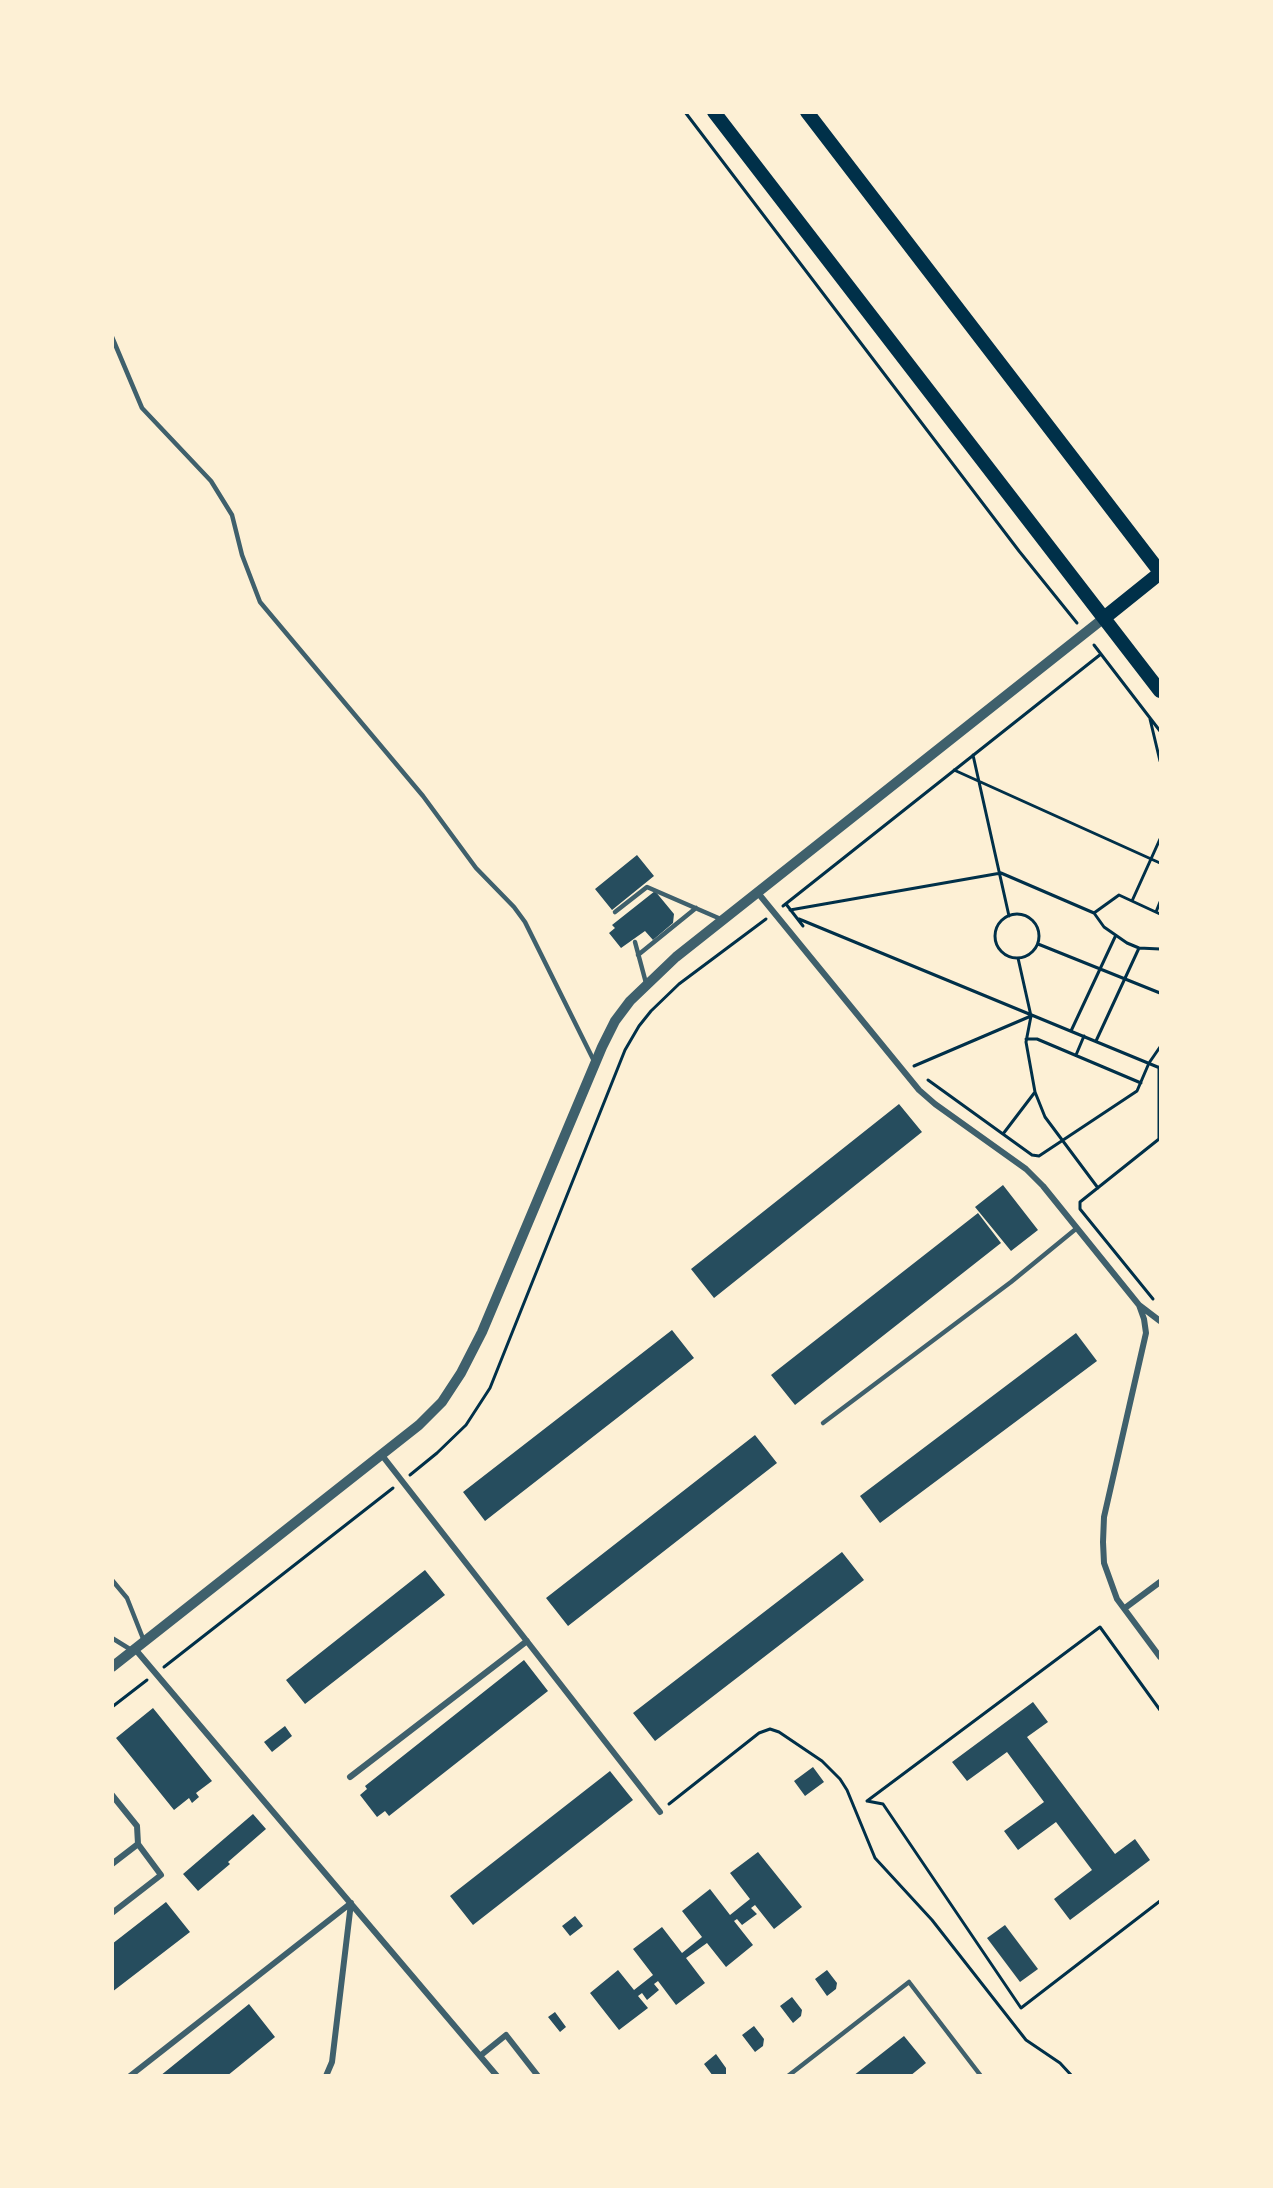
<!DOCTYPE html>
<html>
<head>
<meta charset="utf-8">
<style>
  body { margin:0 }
  #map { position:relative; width:1273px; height:2188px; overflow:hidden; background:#fdf0d5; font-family:Ubuntu,sans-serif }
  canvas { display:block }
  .frame { position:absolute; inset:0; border:114px solid #fdf0d5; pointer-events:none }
</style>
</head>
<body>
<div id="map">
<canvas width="1273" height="2188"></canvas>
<div class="frame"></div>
</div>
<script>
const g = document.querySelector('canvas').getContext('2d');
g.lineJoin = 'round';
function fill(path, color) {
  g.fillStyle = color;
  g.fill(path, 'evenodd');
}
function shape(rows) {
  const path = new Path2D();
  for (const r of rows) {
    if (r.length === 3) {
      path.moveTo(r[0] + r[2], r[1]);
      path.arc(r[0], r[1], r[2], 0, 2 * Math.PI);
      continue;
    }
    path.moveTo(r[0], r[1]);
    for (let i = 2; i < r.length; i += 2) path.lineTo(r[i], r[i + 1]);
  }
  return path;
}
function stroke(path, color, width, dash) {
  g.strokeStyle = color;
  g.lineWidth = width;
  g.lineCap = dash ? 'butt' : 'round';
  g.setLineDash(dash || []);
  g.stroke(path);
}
fill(shape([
  [637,855,654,876,612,910,595,889],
  [655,891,674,914,673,923,653,940,645,931,621,948,609,933,615,928,612,925],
  [899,1104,922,1132,714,1298,691,1269],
  [1003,1185,1038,1230,1011,1251,975,1207],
  [978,1213,1001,1243,795,1405,771,1375],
  [672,1330,694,1358,485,1521,463,1492],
  [1076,1333,1097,1361,880,1523,860,1496],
  [755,1435,777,1463,568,1626,546,1598],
  [842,1552,864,1580,655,1741,633,1713],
  [425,1570,445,1595,305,1704,286,1680],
  [524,1660,548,1691,389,1816,385,1811,377,1817,360,1795,367,1789,365,1786],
  [1033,1702,1048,1722,1027,1737,1115,1854,1135,1839,1150,1860,1070,1920,1054,1899,1092,1870,1056,1822,1018,1850,1004,1831,1044,1802,1007,1752,967,1781,952,1762],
  [153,1708,212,1781,196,1793,199,1797,192,1803,189,1798,174,1810,116,1738],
  [285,1726,292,1736,272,1752,264,1742],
  [813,1767,824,1782,805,1796,794,1781],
  [610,1771,633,1800,473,1925,450,1896],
  [253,1814,266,1829,228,1862,230,1864,198,1891,183,1874],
  [758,1852,802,1907,774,1929,755,1905,751,1908,757,1914,742,1925,737,1919,734,1921,753,1945,726,1967,707,1943,686,1958,705,1983,676,2005,658,1981,654,1984,659,1990,647,2000,642,1993,638,1996,648,2008,619,2030,590,1993,618,1970,634,1990,653,1975,633,1949,662,1927,682,1953,702,1937,682,1911,710,1889,730,1915,750,1899,730,1873],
  [166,1902,190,1932,112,1992,112,1944],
  [575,1916,583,1926,570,1936,562,1926],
  [1005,1925,1038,1969,1020,1982,987,1938],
  [827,1970,837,1983,836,1989,827,1996,815,1979],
  [792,1997,802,2010,801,2016,793,2023,780,2006],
  [249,2004,275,2037,227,2076,160,2076],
  [555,2012,566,2027,560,2032,548,2017],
  [754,2026,764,2039,763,2046,755,2052,742,2035],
  [904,2036,926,2063,910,2076,853,2076],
  [716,2054,726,2068,726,2074,723,2076,713,2076,704,2064]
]), '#264d5e');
stroke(shape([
  [685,112,1019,551,1077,623],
  [1094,645,1160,731],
  [1150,719,1160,761],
  [973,755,1009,916],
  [954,770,1160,863],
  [1132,901,1160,839],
  [786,904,803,926],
  [783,906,1101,654],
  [790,910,1001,873,1094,913],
  [1156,912,1160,902],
  [1160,914,1119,895,1094,913,1104,927,1127,943,1139,948,1160,949],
  [1017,936,22],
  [799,919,1160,1068],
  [1038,944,1160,993],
  [1018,958,1031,1016,1026,1042,1035,1092,1045,1117,1098,1188],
  [1071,1031,1115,937],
  [1026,1039,1037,1039,1141,1083],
  [1096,1041,1139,948],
  [1076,1055,1084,1036],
  [914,1066,1031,1016],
  [928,1080,1032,1155,1039,1156,1137,1091,1149,1063,1160,1047],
  [1003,1134,1035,1092],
  [1153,1299,1080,1209,1080,1202,1159,1139,1159,1067],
  [410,1475,437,1453,466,1425,490,1388,625,1050,639,1026,651,1011,679,984,766,919],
  [164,1667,393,1488],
  [112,1707,147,1680],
  [1160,1710,1100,1627,867,1801,883,1804,1021,2008,1160,1901],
  [669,1804,759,1733,770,1729,779,1732,822,1761,840,1779,847,1790,875,1858,932,1920,1026,2040,1060,2063,1072,2076]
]), '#003049', 3);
stroke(shape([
  [112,337,142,408,211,481,232,515,242,555,260,602,423,796,476,868,514,907,525,922,595,1063],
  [615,912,647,887,723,920],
  [635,942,646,983],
  [638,955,696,908],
  [823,1423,1011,1282,1077,1228],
  [112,1580,127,1598,144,1641],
  [112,1638,133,1651],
  [788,2076,909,1982,981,2076]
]), '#3f606c', 4.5);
stroke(shape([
  [758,893,919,1090,935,1104,1026,1169,1043,1186,1139,1305,1160,1321],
  [1139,1305,1144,1319,1146,1333,1104,1517,1103,1542,1104,1563,1117,1599,1160,1657],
  [381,1454,660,1812],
  [1125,1608,1160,1582],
  [135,1649,497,2076],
  [350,1777,527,1641],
  [112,1795,137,1826,138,1844,112,1864],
  [112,1913,161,1875,138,1844],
  [480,2056,506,2035,538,2076],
  [130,2076,351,1903],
  [326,2076,332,2062,351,1903]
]), '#3f606c', 6);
stroke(shape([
  [112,1667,419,1425,442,1402,461,1373,482,1332,602,1047,615,1021,630,1001,676,957,1104,618]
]), '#3f606c', 10);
stroke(shape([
  [714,112,1160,691],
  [807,112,1160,572],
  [1104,618,1160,573]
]), '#003049', 14);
</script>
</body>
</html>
